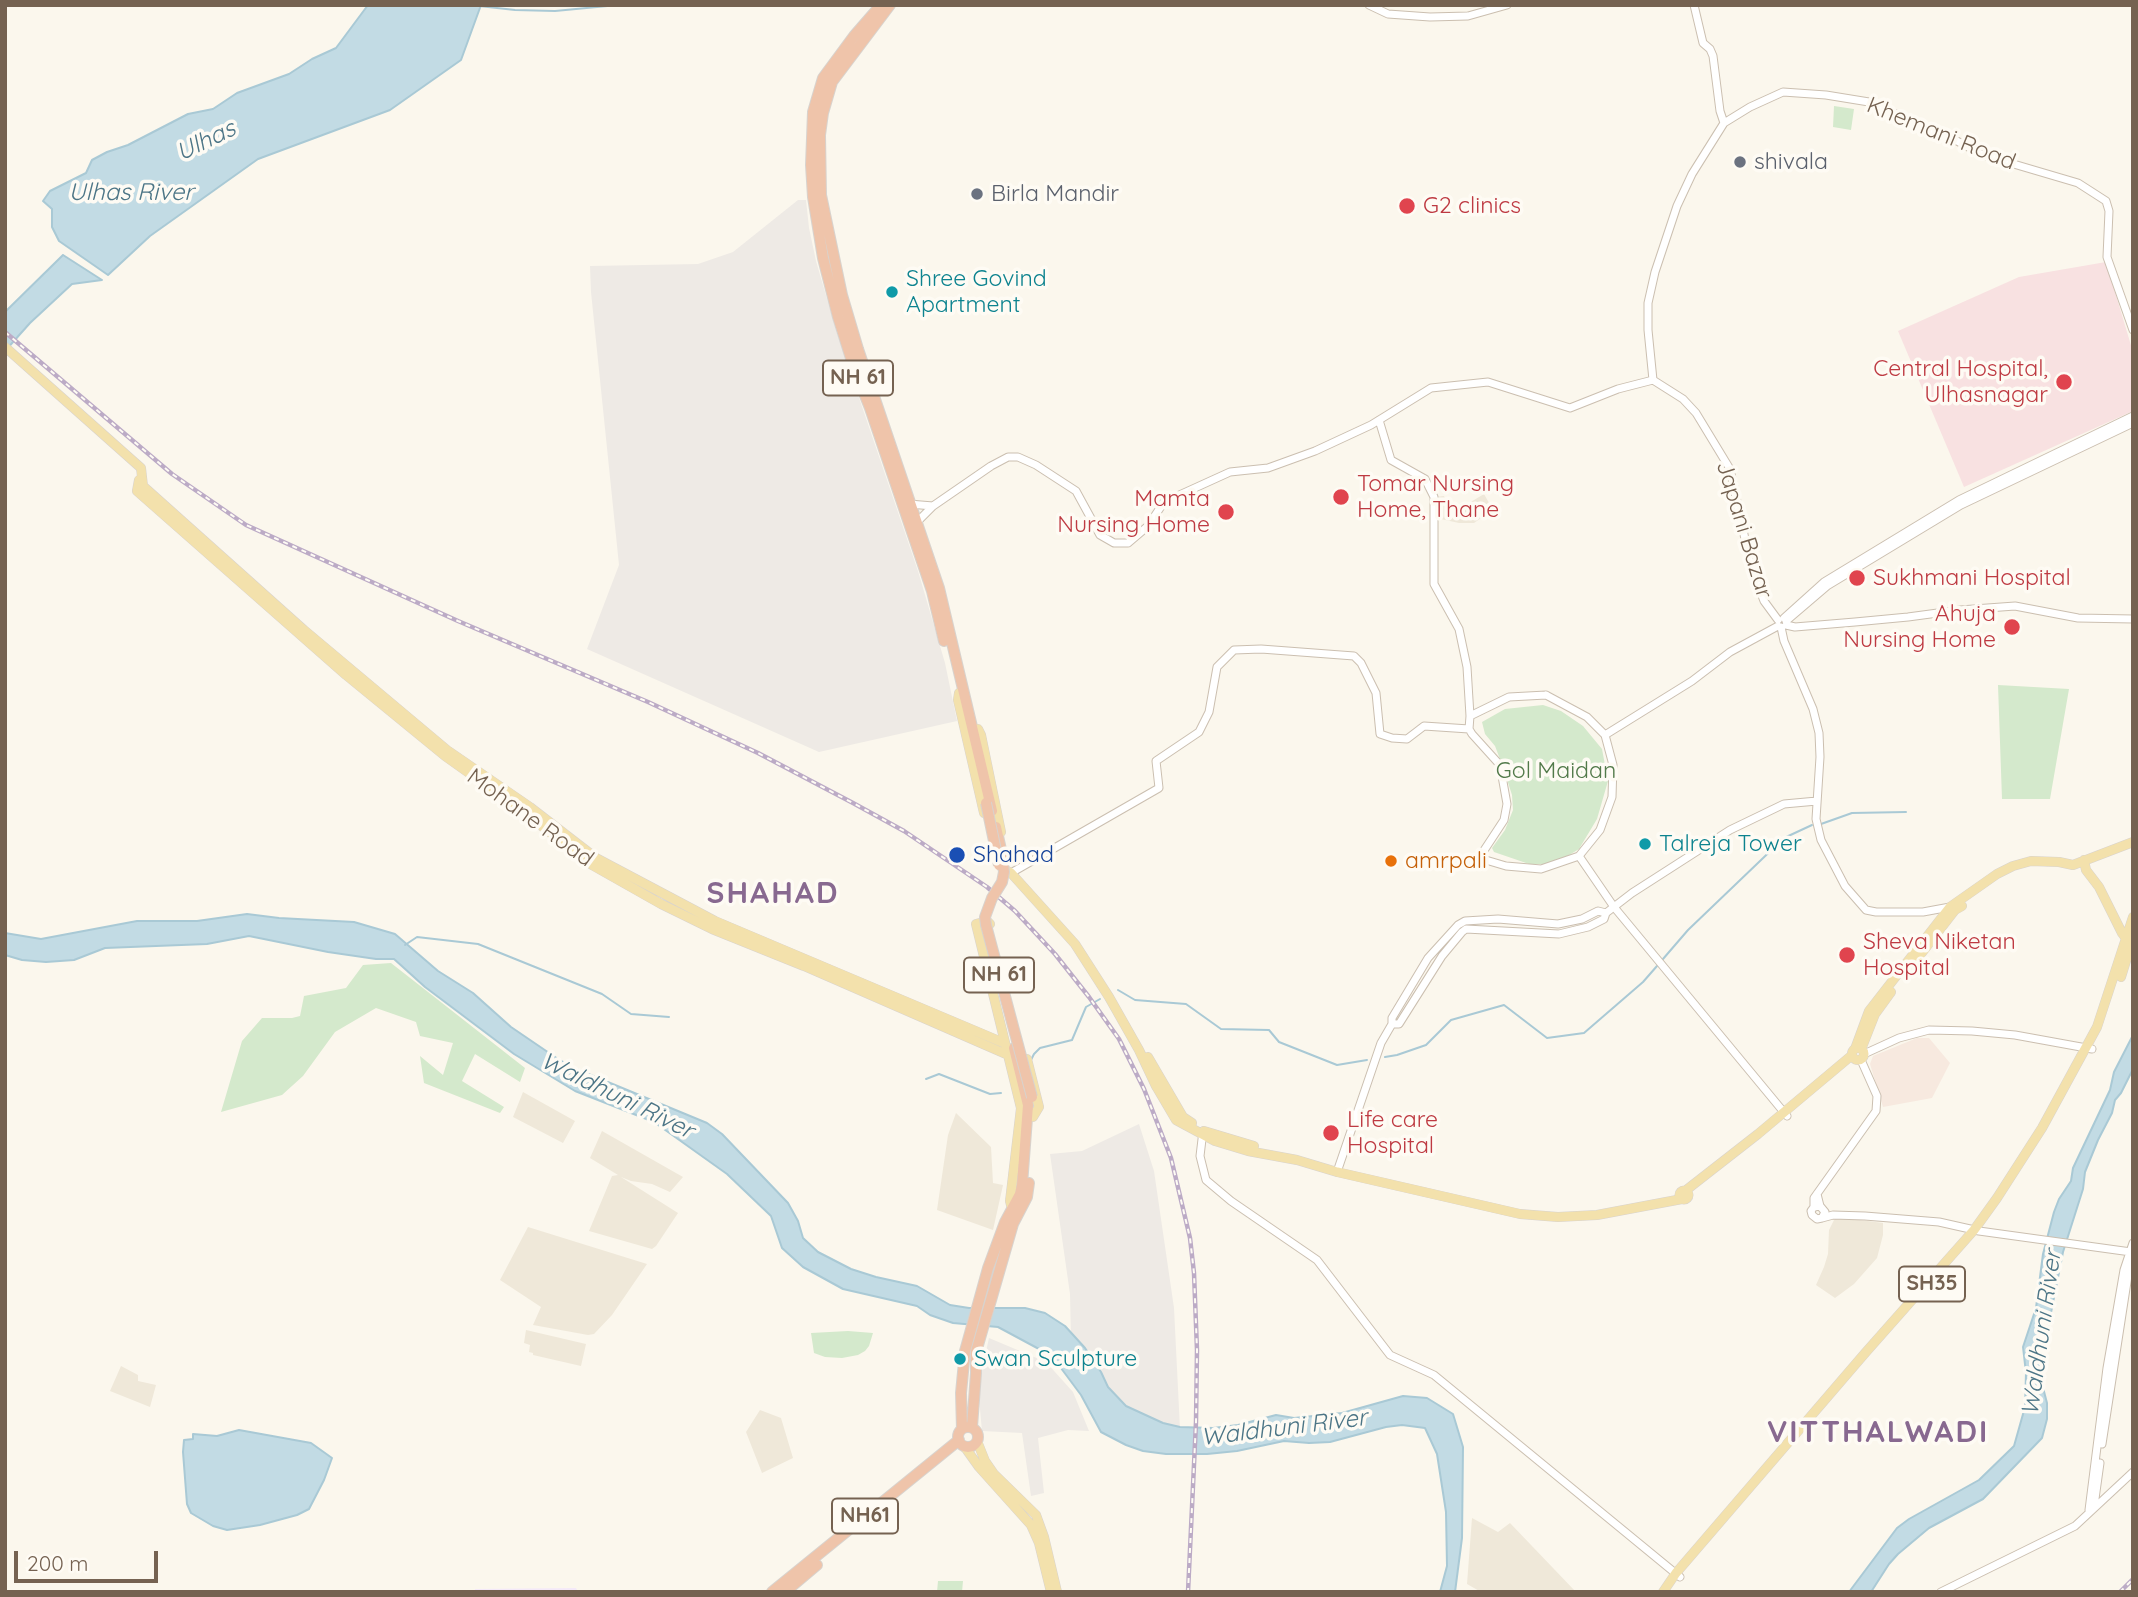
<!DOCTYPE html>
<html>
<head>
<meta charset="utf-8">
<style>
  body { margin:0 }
  #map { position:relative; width:2138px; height:1597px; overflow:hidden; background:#fbf7ed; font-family:Quicksand,sans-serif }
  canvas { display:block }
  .frame { position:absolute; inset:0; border:7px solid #756251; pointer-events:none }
  .scale { position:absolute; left:14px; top:1551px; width:144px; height:32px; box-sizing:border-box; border:4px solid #756251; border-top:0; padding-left:9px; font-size:21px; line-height:24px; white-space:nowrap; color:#756251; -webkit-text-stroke:5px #fefbf4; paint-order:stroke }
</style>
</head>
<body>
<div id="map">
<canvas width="2138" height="1597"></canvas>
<div class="frame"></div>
<div class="scale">200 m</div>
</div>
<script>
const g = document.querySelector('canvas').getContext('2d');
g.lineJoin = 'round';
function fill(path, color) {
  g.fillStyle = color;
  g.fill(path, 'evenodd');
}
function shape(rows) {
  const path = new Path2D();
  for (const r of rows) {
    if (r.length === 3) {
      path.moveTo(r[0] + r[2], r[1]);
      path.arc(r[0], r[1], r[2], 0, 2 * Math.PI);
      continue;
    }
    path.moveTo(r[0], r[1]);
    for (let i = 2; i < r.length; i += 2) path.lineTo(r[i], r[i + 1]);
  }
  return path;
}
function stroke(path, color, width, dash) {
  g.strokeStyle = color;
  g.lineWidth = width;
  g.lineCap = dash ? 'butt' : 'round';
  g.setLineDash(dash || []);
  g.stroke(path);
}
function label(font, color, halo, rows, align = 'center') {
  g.font = font + ' Quicksand,sans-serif';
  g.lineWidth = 7;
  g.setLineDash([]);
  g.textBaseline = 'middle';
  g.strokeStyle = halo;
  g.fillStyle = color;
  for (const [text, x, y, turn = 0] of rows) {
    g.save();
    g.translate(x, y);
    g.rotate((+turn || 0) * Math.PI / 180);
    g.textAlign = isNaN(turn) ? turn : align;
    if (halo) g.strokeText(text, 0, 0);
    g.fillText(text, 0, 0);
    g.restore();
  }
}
fill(shape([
  [1484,494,1493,510,1474,523,1459,523,1436,518,1435,497,1444,496,1447,503,1464,506],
  [523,1092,575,1121,563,1143,513,1117],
  [956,1113,991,1147,993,1183,1003,1185,993,1230,937,1210,948,1135],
  [602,1131,683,1177,670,1192,652,1184,631,1181,621,1177,678,1213,656,1246,652,1249,589,1231,612,1176,618,1175,590,1158],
  [1838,1217,1883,1223,1883,1235,1877,1258,1854,1284,1835,1298,1816,1285,1824,1267,1828,1254,1829,1230,1834,1220],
  [528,1227,647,1264,612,1315,594,1334,588,1335,533,1325,541,1307,500,1280],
  [526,1330,586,1344,581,1366,533,1355,533,1353,529,1352,530,1345,524,1343],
  [121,1366,138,1375,138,1381,156,1385,150,1407,110,1391],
  [760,1410,781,1418,793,1458,762,1473,746,1432],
  [1472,1518,1498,1532,1510,1523,1576,1592,1481,1592,1467,1584]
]), '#efe8d9');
fill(shape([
  [1917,1038,1929,1038,1950,1063,1932,1098,1883,1107,1870,1064,1873,1056]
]), '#f7e9df');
fill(shape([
  [798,200,806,200,809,228,816,261,837,333,918,571,945,663,957,721,819,752,587,649,619,565,591,292,590,266,698,264,733,252],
  [1139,1124,1154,1171,1174,1308,1180,1429,1120,1407,1071,1339,1070,1294,1050,1154,1082,1151],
  [989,1338,1046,1362,1073,1392,1089,1431,1068,1430,1038,1438,1044,1493,1031,1496,1022,1433,982,1431,978,1387]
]), '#eeeae5');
fill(shape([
  [576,1588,578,1592,475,1592,475,1589]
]), '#f4e9f8');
fill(shape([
  [2106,262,2133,352,2133,411,1964,487,1898,331,2019,277]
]), '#f8e1e1');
fill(shape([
  [1834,106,1854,109,1851,130,1833,127],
  [1998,685,2069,689,2050,799,2002,799],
  [1543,705,1561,711,1583,726,1602,749,1608,781,1597,819,1579,849,1566,857,1545,864,1529,864,1494,852,1492,848,1505,830,1513,810,1512,795,1503,767,1495,746,1485,734,1482,722,1505,709],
  [391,963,525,1068,520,1082,475,1054,462,1081,504,1107,500,1113,424,1083,420,1056,443,1075,453,1043,420,1036,416,1022,376,1008,335,1032,303,1076,282,1095,221,1112,242,1041,262,1018,292,1018,300,1016,304,996,346,988,363,965],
  [848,1331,873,1333,869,1346,865,1351,858,1355,842,1358,825,1357,814,1353,811,1333],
  [938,1581,963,1581,962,1592,937,1592]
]), '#d4e9cc');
const water = shape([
  [368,5,481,5,461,60,390,110,258,159,150,236,108,275,59,241,52,227,52,209,43,201,50,191,86,173,92,160,107,152,128,145,188,114,213,109,237,93,289,74,312,59,336,48,368,5],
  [63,255,102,280,72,284,30,323,5,351,5,312,63,255],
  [247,914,279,918,354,922,395,934,438,971,473,993,511,1027,558,1059,574,1068,707,1123,722,1134,788,1203,798,1221,803,1238,818,1252,851,1269,876,1277,917,1286,950,1305,969,1308,1025,1308,1045,1313,1065,1326,1085,1348,1101,1372,1108,1387,1126,1406,1163,1423,1180,1427,1213,1428,1238,1425,1276,1415,1294,1418,1342,1413,1403,1396,1427,1398,1453,1414,1463,1447,1462,1538,1455,1592,1440,1592,1447,1566,1446,1512,1437,1454,1425,1428,1402,1425,1386,1427,1330,1442,1309,1443,1284,1441,1237,1451,1207,1454,1166,1454,1143,1451,1126,1445,1101,1432,1081,1395,1052,1356,998,1327,953,1323,930,1315,917,1306,843,1289,803,1267,782,1248,771,1216,727,1174,654,1122,575,1091,514,1054,425,987,394,959,376,959,328,952,249,936,207,944,105,948,74,960,46,962,22,960,5,955,5,933,41,939,137,921,197,921,247,914],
  [2133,1035,2133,1069,2121,1093,2115,1100,2112,1113,2098,1140,2085,1172,2083,1189,2063,1252,2045,1343,2041,1380,2047,1403,2047,1419,2042,1438,1983,1499,1929,1528,1898,1554,1889,1564,1871,1592,1849,1592,1897,1528,1909,1519,1979,1480,2014,1446,2025,1407,2026,1373,2023,1347,2036,1308,2043,1254,2054,1212,2059,1199,2071,1181,2073,1168,2110,1090,2114,1072,2133,1035],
  [239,1430,311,1443,332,1458,324,1480,309,1509,297,1515,260,1525,227,1530,213,1526,191,1513,187,1504,183,1452,184,1440,193,1439,193,1434,217,1436,239,1430]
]);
fill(water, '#c2dbe4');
stroke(water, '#a9c9d5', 2);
stroke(shape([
  [479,6,515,10,555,11,618,5],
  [1821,824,1852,813,1906,812],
  [405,945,417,937,478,944,602,994,631,1014,669,1017],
  [1663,959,1688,930,1784,838,1812,825],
  [1118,990,1135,1000,1186,1004,1221,1029,1269,1030,1279,1042,1337,1065,1367,1060],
  [1385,1057,1397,1055,1426,1045,1451,1020,1504,1005,1547,1038,1584,1033,1643,982,1657,966],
  [1031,1060,1034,1054,1040,1048,1072,1040,1086,1007,1100,999],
  [926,1079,939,1074,990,1094,1001,1093]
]), '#a9c9d5', 2);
const minor = shape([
  [1369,5,1388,14,1430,17,1468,16,1507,5],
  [1694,5,1703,43,1710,49,1713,56,1720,111,1724,123],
  [1653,380,1648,330,1648,303,1655,272,1677,206,1692,174,1724,123,1750,107,1783,92,1826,95,1869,102,1957,141,1983,155,2078,183,2106,201,2109,211,2107,257,2133,330],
  [1653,380,1683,399,1696,413,1730,469,1751,567,1764,601,1778,620],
  [1379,420,1391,460,1425,479,1434,497,1434,584,1459,629,1467,667,1470,716],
  [909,504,933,506],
  [913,523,917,522,933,506,991,466,1008,457,1018,457,1036,465,1076,491,1100,535,1114,543,1128,543,1148,526,1164,502,1230,472,1268,468,1315,451,1371,425,1431,388,1488,382,1570,408,1618,389,1653,380],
  [1784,618,1824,582,1959,500,2133,416],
  [1786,621,1827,586,1961,505,2133,423],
  [1786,625,1795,627,1855,622,1908,617,1960,610,2015,606,2078,618,2133,619],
  [1781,627,1784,641,1813,709,1819,733,1820,757,1816,819,1821,840,1845,886,1866,910,1876,912,1923,912,1950,907,1952,908],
  [1546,695,1587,717,1605,735,1613,765,1612,797,1600,830,1579,856,1541,869,1506,866,1479,858,1504,820,1507,804,1500,765,1472,734,1469,729,1470,716,1509,697,1546,695],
  [1605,735,1692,681,1730,652,1778,626],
  [1579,856,1614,907,1787,1116],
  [1011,873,1159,788,1156,761,1199,732,1209,712,1217,667,1234,650,1261,649,1354,656,1361,663,1376,693,1380,734,1392,738,1407,739,1424,726,1469,729],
  [1392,1024,1399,1024,1442,956,1462,932,1466,929,1559,934,1588,927,1604,919,1606,913,1632,893,1730,830,1784,804,1817,801],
  [1864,1054,1899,1038,1929,1030,1972,1031,2015,1035,2092,1049],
  [1203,1131,1200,1156,1206,1180,1231,1201,1317,1260,1390,1355,1434,1375,1680,1577],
  [1337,1172,1381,1043,1392,1024,1392,1018,1428,958,1458,925,1465,921,1498,919,1558,924,1582,919,1598,911,1606,913],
  [1817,1194,1820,1206,1825,1212,1822,1218,1817,1219,1812,1215,1811,1211,1814,1207,1820,1206],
  [1814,1207,1814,1198,1876,1111,1877,1096,1861,1060],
  [1822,1218,1833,1215,1865,1216,1939,1222,1979,1231,2131,1252],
  [2102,1444,2129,1269,2128,1262],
  [2094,1506,2100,1463],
  [2089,1510,2107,1368,2124,1270,2133,1243],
  [1941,1592,2075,1526,2133,1472]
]);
const major = shape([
  [5,347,141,468,143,486,304,630,447,750,530,807,596,858,715,921,1004,1043],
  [139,480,137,491,346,675,445,756,521,810,592,865,661,904,712,929,804,966,1008,1055],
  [959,693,958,700,984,813],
  [973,729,978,729,981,735,1001,832],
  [2084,860,2086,870,2099,887,2122,933,2128,941],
  [1002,868,1011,873,1075,944,1109,997,1139,1050,1156,1086,1176,1120,1215,1141,1248,1151,1297,1160,1337,1172,1520,1214,1558,1217,1597,1215,1682,1199],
  [990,924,987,921,976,924,1021,1108,1010,1201,1011,1205,1015,1207],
  [1917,959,1955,910,1962,906],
  [2121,977,2133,938],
  [1862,1047,1875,1014,1891,992],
  [1858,1054,6],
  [1855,1049,1869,1011,1950,907,1997,874,2013,866,2031,861,2059,862,2073,865,2133,842],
  [1148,1057,1183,1117,1192,1123],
  [1027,1059,1039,1107,1033,1117],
  [1204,1131,1254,1146],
  [1684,1195,4.5],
  [1685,1191,1758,1134,1851,1056],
  [977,1441,985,1461,994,1474,1036,1515,1044,1537,1057,1592],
  [964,1446,979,1467,1031,1525,1039,1543,1051,1592],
  [1663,1592,1676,1573,1866,1352,1974,1230,1997,1198,2042,1128,2097,1027,2133,917]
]);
const highway = shape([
  [881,5,854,36,823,78,813,112,811,165,813,197,823,258,838,317,854,368,870,408,932,591,944,641],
  [890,5,832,82,823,113,820,135,821,195,842,295,858,349,939,588,992,811],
  [996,827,1002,854],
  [972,1427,976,1373,976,1352,1013,1224,1027,1197,1029,1183],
  [968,1437,10],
  [962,1429,961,1393,965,1351,988,1268,1005,1222,1020,1194,1022,1185,1028,1105,1014,1048],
  [772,1592,959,1440],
  [785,1592,817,1565]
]);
stroke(minor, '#cbbfb0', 9);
stroke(major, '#d8d3ce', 10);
stroke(highway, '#d8d3ce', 12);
stroke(minor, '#fff', 7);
stroke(major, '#f3e1ac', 9);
stroke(highway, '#efc4aa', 10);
const rail = shape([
  [5,332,172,474,246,525,458,621,648,702,758,753,853,803,904,831,987,887,1015,911,1055,954,1089,997,1119,1039,1144,1089,1171,1158,1190,1238,1194,1273,1197,1350,1196,1422,1188,1592],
  [2120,1592,2133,1579]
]);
stroke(rail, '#bcabc6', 4.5);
stroke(rail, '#fefbf4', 2, [5]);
const highwayBridge = shape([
  [986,803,999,865],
  [1002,854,1004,872,1002,882,992,898,985,917,986,925,1032,1097]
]);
stroke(highwayBridge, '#d8d3ce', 12, []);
stroke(highwayBridge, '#efc4aa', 10);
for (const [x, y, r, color] of [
  [1740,162,7,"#6b7280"],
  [977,194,7,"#6b7280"],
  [1407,206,9,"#e0444e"],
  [892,292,7,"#0f9aa8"],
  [2064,382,9,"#e0444e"],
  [1341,497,9,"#e0444e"],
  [1226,512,9,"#e0444e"],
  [1857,578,9,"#e0444e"],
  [2012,627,9,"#e0444e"],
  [1645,844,7,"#0f9aa8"],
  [957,855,9,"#1a4fb4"],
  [1391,861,7,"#e8710a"],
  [1847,955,9,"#e0444e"],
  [1331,1133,9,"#e0444e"],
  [960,1359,7,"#0f9aa8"]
]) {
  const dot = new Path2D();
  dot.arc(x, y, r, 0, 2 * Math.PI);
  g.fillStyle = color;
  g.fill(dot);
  stroke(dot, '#fefbf4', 2.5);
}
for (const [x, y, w] of [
  [858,378,70],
  [999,975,70],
  [1932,1284,66],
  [865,1516,66]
]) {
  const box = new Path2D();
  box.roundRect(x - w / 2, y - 17.5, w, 35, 5);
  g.fillStyle = '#fefbf4';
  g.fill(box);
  stroke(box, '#756251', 2);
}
label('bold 21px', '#756251', null, [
  ["NH 61",858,378],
  ["NH 61",999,975],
  ["SH35",1932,1284],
  ["NH61",865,1516]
]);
label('23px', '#756251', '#fefbf4', [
  ["Khemani Road",1941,134,22],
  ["Japani Bazar",1744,530,73],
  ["Mohane Road",530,818,36]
]);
label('23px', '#5b616d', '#fefbf4', [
  ["shivala",1754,162],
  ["Birla Mandir",991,194]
], 'left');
label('23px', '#be3a42', '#fefbf4', [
  ["G2 clinics",1423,206],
  ["Central Hospital,",2048,369,"right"],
  ["Ulhasnagar",2048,395,"right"],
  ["Tomar Nursing",1357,484],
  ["Home, Thane",1357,510],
  ["Mamta",1210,499,"right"],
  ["Nursing Home",1210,525,"right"],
  ["Sukhmani Hospital",1873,578],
  ["Ahuja",1996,614,"right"],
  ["Nursing Home",1996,640,"right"],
  ["Sheva Niketan",1863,942],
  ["Hospital",1863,968],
  ["Life care",1347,1120],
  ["Hospital",1347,1146]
], 'left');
label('23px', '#0d838f', '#fefbf4', [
  ["Shree Govind",906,279],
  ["Apartment",906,305],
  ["Talreja Tower",1659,844],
  ["Swan Sculpture",974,1359]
], 'left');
label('23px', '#527a4a', '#fefbf4', [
  ["Gol Maidan",1556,771]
]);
label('23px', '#164399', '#fefbf4', [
  ["Shahad",973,855]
], 'left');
label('23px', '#c56008', '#fefbf4', [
  ["amrpali",1405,861]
], 'left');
label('italic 24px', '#4c7586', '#fefbf4', [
  ["Ulhas",206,141,-26],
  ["Ulhas River",131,193],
  ["Waldhuni River",617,1096,26],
  ["Waldhuni River",2042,1333,-82],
  ["Waldhuni River",1284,1428,-7]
]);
g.letterSpacing = '2px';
label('bold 30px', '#886990', '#fefbf4', [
  ["SHAHAD",773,894],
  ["VITTHALWADI",1878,1433]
]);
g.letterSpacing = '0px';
</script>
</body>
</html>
